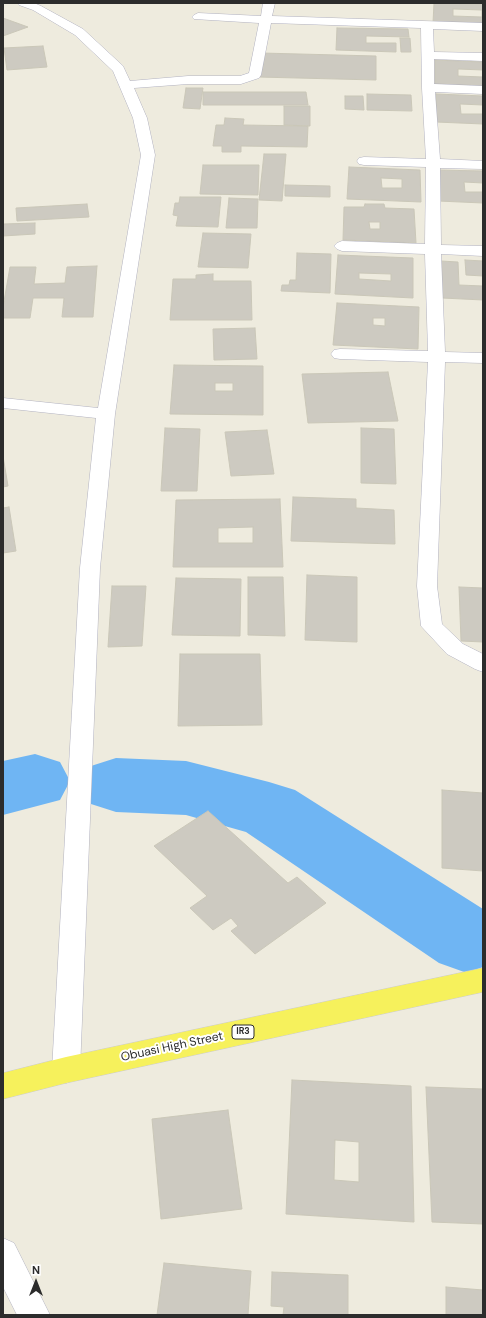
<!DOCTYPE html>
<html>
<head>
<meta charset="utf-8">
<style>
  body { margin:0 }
  #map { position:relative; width:486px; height:1318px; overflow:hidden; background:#eeebde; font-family:"DM Sans",sans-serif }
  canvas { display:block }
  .frame { position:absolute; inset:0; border:4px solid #2c2c2c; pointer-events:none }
  .north { position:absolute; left:16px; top:1262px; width:40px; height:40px; -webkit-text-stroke:3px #fff; paint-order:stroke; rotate:0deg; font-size:11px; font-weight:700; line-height:16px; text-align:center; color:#2c2c2c }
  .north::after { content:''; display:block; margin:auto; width:14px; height:18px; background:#2c2c2c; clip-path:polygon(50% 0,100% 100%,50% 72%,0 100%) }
</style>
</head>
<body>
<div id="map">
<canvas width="486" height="1318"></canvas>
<div class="frame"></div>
<div class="north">N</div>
</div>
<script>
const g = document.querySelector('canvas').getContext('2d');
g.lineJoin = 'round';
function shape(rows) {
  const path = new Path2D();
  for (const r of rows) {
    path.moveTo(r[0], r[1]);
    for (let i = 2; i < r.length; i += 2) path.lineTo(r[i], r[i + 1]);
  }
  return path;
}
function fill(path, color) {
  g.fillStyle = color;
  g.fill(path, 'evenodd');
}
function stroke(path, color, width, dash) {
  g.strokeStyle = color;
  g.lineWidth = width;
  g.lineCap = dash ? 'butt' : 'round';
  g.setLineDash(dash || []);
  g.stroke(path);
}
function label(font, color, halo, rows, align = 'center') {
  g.font = font + ' "DM Sans",sans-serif';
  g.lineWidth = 4;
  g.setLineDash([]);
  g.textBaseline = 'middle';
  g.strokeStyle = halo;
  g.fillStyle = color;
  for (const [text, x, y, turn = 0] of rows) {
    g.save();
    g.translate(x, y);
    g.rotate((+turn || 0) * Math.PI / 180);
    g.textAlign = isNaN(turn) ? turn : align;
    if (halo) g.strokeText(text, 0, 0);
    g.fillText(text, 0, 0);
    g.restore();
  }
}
fill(shape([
  [35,754,60,762,70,781,60,800,3,815,3,761,35,754],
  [116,758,186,761,269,782,295,790,483,909,483,967,467,973,439,963,246,832,186,815,116,812,91,804,81,785,91,766,116,758]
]), '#6fb5f3');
const building = shape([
  [434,3,483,4,483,25,433,23,434,3],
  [453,9,482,10,482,17,453,16,453,9],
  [3,18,28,27,3,36,3,18],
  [337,28,408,29,409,37,366,36,366,43,396,43,396,52,336,50,337,28],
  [400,38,410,38,411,52,401,52,400,38],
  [43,46,47,67,7,70,4,48,43,46],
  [261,53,376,56,376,80,258,77,261,53],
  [435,60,483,62,483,70,458,69,458,76,483,77,483,86,435,84,435,60],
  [186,88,203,88,200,109,183,108,186,88],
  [203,92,306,92,308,105,203,105,203,92],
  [367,94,411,95,412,111,367,110,367,94],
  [436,94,483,96,483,105,460,104,461,114,483,114,483,124,436,122,436,94],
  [345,96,363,96,364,110,345,109,345,96],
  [284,106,310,106,310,126,284,125,284,106],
  [225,118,244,119,243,125,308,126,307,147,241,146,241,152,222,152,222,146,213,146,216,125,224,125,225,118],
  [264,154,286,154,282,201,259,200,264,154],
  [203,165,259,165,258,195,200,194,203,165],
  [349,167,420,170,421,202,347,199,349,167],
  [381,178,402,179,402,188,382,188,381,178],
  [436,170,483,171,483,183,464,182,465,192,483,192,483,203,438,201,436,170],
  [285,185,330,186,330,197,285,196,285,185],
  [180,197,221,197,218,227,176,226,178,216,173,215,175,203,179,203,180,197],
  [229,198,258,199,257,228,226,228,229,198],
  [87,204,89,217,17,221,16,208,87,204],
  [365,204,384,204,385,208,414,209,416,243,343,240,344,207,364,207,365,204],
  [369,222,380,222,380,229,370,229,369,222],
  [35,223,35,234,3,236,3,224,35,223],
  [203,233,251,234,248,268,198,267,203,233],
  [297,253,331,254,330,293,281,291,282,285,289,285,290,280,296,280,297,253],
  [338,255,413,258,413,298,335,294,338,255],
  [359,273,391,274,391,281,359,279,359,273],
  [465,260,483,261,483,276,466,275,465,260],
  [441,261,458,262,459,285,483,286,483,300,442,298,441,261],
  [97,266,93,317,62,317,64,298,33,298,30,318,3,318,3,307,10,267,36,267,34,284,65,283,67,267,97,266],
  [213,274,213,281,251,281,252,320,170,320,173,279,196,279,196,275,213,274],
  [337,303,419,307,418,349,333,345,337,303],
  [373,318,385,318,385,326,373,325,373,318],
  [255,328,257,359,214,360,213,329,255,328],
  [174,365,263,366,263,415,170,414,174,365],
  [215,383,233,383,233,391,215,391,215,383],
  [388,372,398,421,308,423,302,374,388,372],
  [165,428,200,429,197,491,161,491,165,428],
  [361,428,394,429,396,484,361,483,361,428],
  [267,430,274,474,231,476,225,432,267,430],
  [3,456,8,486,3,487,3,456],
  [293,497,356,499,356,508,394,510,395,544,291,541,293,497],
  [280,499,283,567,173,567,176,500,280,499],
  [253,527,253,543,218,543,218,528,253,527],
  [9,507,16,551,3,553,3,508,9,507],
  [307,575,357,577,357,642,305,640,307,575],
  [248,577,283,577,285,636,248,635,248,577],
  [176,578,241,579,240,636,172,635,176,578],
  [112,586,146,586,142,646,108,647,112,586],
  [459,587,483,588,483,642,461,641,459,587],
  [180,654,260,654,262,725,178,726,180,654],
  [442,790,483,793,483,871,442,868,442,790],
  [208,811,288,883,297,877,326,903,255,954,231,931,238,926,231,918,213,930,190,908,207,896,154,846,208,811],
  [292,1080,411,1086,414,1222,286,1214,292,1080],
  [335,1140,359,1142,359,1182,334,1180,335,1140],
  [426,1087,483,1089,483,1224,432,1222,426,1087],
  [228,1110,242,1209,161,1219,152,1119,228,1110],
  [164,1263,251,1271,248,1315,157,1315,164,1263],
  [272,1272,348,1275,348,1315,283,1315,284,1307,271,1306,272,1272],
  [446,1287,483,1290,483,1315,446,1315,446,1287]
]);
fill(building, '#cdcac1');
stroke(building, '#cac7b8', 1);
const minor = shape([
  [17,3,34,3,41,6,83,29,123,66,130,81,188,76,240,76,249,73,259,23,194,19,192,17,194,15,198,13,261,16,263,3,275,3,272,16,483,23,483,31,433,29,434,52,483,53,483,61,434,59,434,84,483,86,483,94,435,92,440,159,483,161,483,169,440,168,441,245,483,246,483,256,441,254,445,352,483,353,483,363,445,362,437,586,442,624,463,644,483,654,483,672,475,669,447,654,421,626,417,586,428,362,340,359,334,358,331,354,334,350,340,349,428,351,425,254,342,251,337,249,334,246,337,243,342,241,425,244,426,167,364,165,359,164,357,161,359,158,364,157,426,159,422,88,421,28,271,23,261,75,259,78,241,84,188,84,134,88,147,118,155,155,115,414,100,568,80,1070,76,1079,66,1083,56,1079,52,1070,80,568,96,418,3,408,3,398,98,408,141,155,133,118,113,71,75,35,33,10,19,5,17,3],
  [3,1238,14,1243,50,1315,17,1315,3,1287,3,1238]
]);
const major = shape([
  [483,968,483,992,66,1083,3,1099,3,1073,66,1057,483,968]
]);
stroke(minor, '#b2b2c0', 1);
stroke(major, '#ccc', 1);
fill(minor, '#fff');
fill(major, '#f6f15c');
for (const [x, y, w] of [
  [243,1032,22]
]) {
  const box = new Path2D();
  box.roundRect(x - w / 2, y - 7, w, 14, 3);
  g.fillStyle = '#fff';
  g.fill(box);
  stroke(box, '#2c2c2c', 1);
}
label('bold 9px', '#2c2c2c', null, [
  ["IR3",243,1032]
]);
label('12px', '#2c2c2c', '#fff', [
  ["Obuasi High Street",172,1047,-12]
]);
</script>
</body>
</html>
